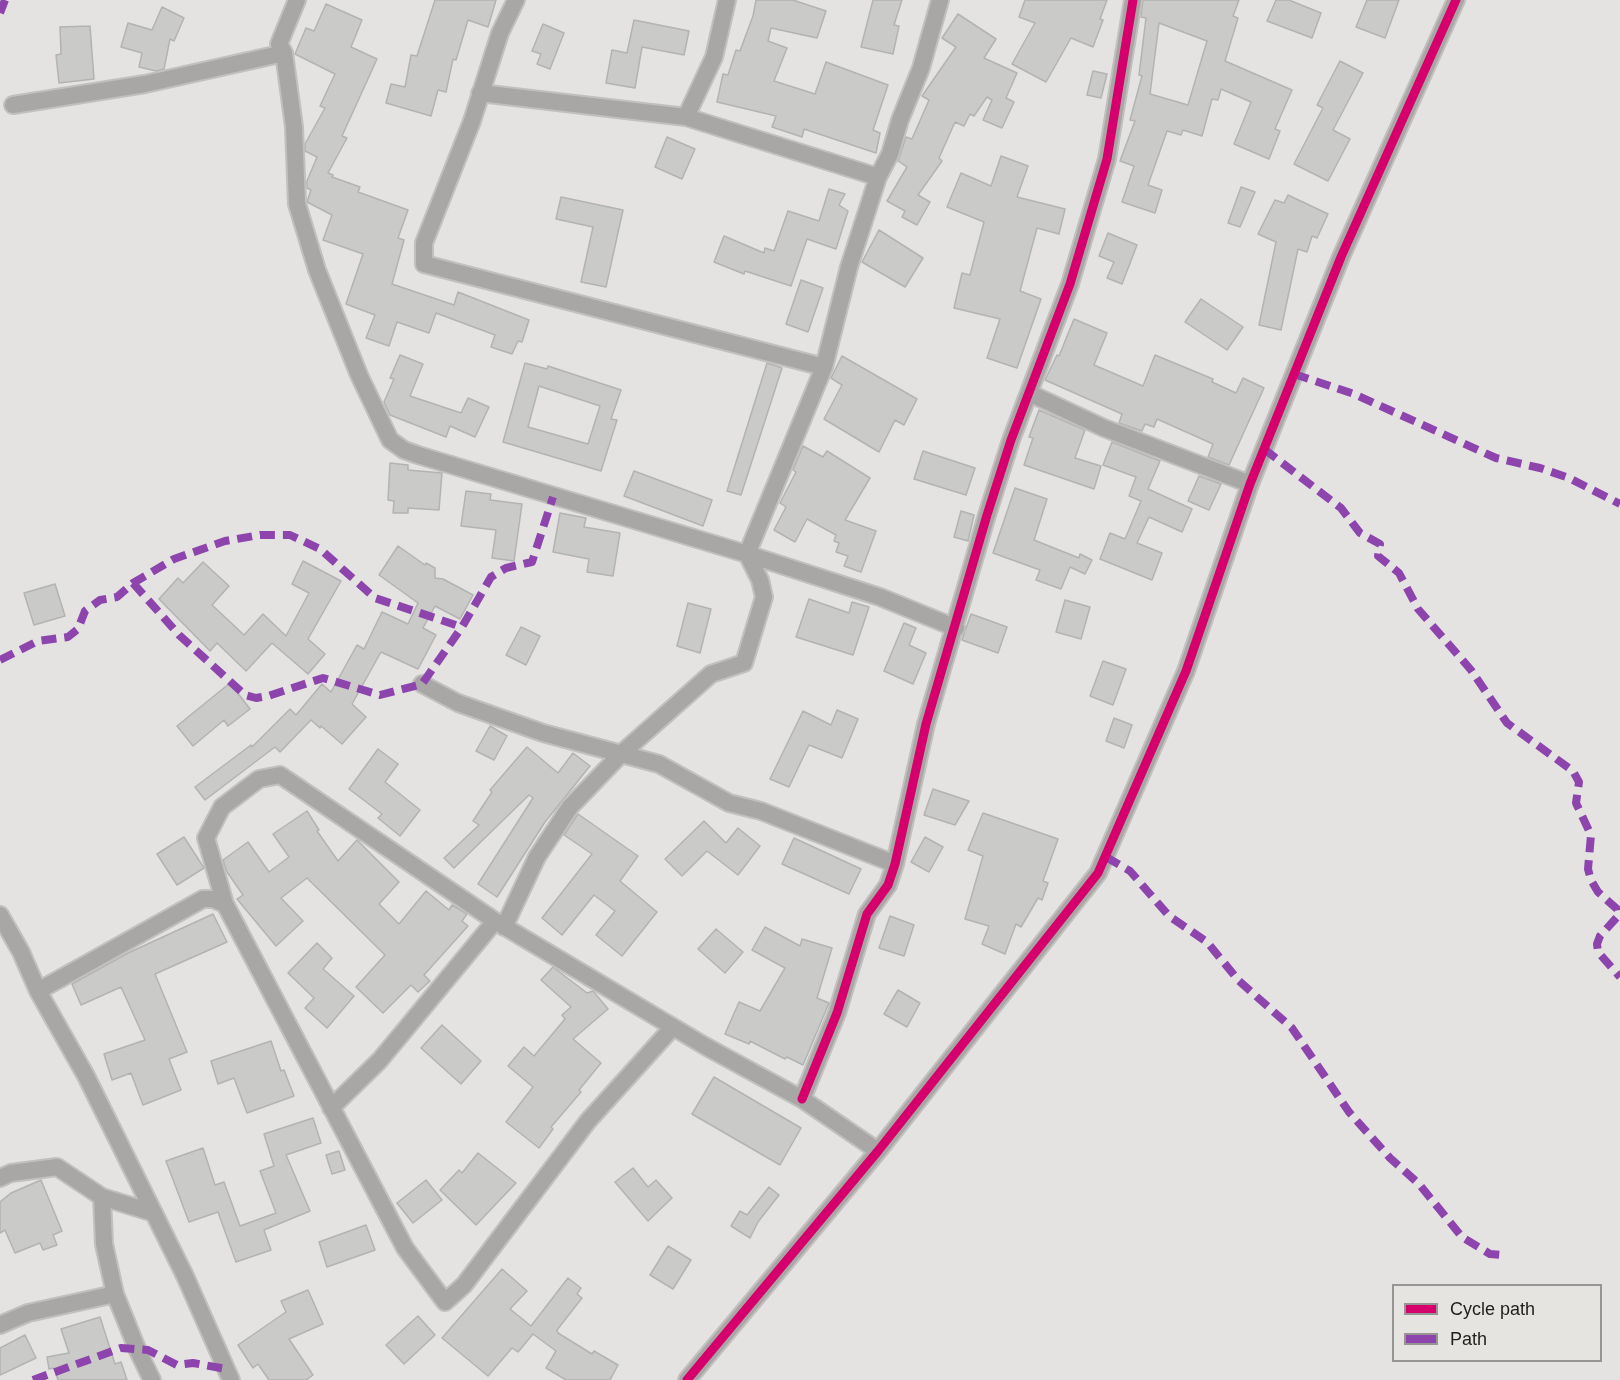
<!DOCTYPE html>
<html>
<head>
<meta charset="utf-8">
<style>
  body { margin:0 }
  #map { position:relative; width:1620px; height:1380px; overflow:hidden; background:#e4e3e2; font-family:Helvetica,sans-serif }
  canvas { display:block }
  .legend { position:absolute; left:1392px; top:1284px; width:210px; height:78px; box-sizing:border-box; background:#e5e4e1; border:2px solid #969593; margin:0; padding:8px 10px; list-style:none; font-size:18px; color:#1f1f1e }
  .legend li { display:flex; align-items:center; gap:12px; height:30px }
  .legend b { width:30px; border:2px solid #969593 }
</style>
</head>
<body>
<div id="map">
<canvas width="1620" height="1380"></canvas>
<ul class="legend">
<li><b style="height:8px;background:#d6006c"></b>Cycle path</li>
<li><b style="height:8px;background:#8e44ad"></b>Path</li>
</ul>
</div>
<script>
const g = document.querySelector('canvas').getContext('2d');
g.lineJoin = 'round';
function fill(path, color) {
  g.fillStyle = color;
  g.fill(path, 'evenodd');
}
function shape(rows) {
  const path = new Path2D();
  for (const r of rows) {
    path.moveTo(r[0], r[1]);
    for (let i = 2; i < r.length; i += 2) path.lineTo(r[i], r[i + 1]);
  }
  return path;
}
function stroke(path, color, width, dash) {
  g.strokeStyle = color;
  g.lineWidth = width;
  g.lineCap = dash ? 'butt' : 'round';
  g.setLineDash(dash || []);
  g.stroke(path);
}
const building = shape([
  [435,0,496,0,488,27,468,20,456,60,453,59,446,92,438,90,431,116,386,103,391,84,405,87,411,55,417,56,435,0],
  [756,0,793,0,826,11,817,38,771,28,768,41,787,48,774,81,815,94,826,62,888,85,873,130,880,133,876,153,804,129,802,137,772,127,776,116,717,102,723,74,728,75,736,50,740,51,753,16,756,0],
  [873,0,902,0,894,25,899,26,893,54,861,47,873,0],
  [1025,0,1107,0,1100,19,1103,20,1093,47,1071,38,1046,82,1012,64,1035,23,1019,17,1025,0],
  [1143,0,1239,0,1233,16,1238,18,1225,61,1292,90,1275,129,1280,131,1269,159,1234,144,1251,102,1221,89,1218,100,1212,99,1202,136,1183,130,1181,135,1167,131,1148,185,1162,190,1155,213,1122,202,1134,166,1120,161,1135,121,1130,120,1142,76,1139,75,1146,18,1141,17,1143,0],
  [1159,23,1207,41,1188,105,1150,94,1159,23],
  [1276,0,1289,0,1321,13,1312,38,1267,21,1276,0],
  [1367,0,1399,0,1385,38,1356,27,1367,0],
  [326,4,362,20,351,47,377,59,342,136,347,138,328,173,333,175,332,177,360,187,358,192,408,210,398,238,404,240,392,284,454,305,458,292,529,320,522,342,518,341,512,354,491,347,495,335,436,313,429,333,397,322,389,346,366,338,375,315,346,304,363,254,323,240,332,215,307,202,311,190,307,188,307,181,317,157,305,151,305,144,325,108,320,106,335,74,295,54,306,28,314,31,326,4],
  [162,7,184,18,174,41,170,39,164,69,156,71,139,67,142,53,121,47,128,23,152,30,162,7],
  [958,14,996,39,984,58,1017,73,1006,98,1014,102,1002,128,983,120,992,100,987,97,974,116,970,114,964,126,955,122,939,158,942,161,918,195,930,202,917,225,902,217,905,211,887,201,907,167,898,161,906,137,912,139,929,100,922,96,956,47,942,38,958,14],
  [634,20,689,31,684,55,642,47,635,88,606,83,612,50,627,53,634,20],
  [543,24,564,33,550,69,537,64,541,54,532,51,543,24],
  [90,26,94,79,59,83,56,55,61,54,60,27,90,26],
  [1340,61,1363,73,1333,130,1350,139,1328,181,1294,164,1323,108,1317,105,1340,61],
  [1093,71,1107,74,1101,98,1087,95,1093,71],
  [667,137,695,149,682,179,655,167,667,137],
  [1001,156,1028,166,1017,197,1065,209,1059,234,1037,228,1020,291,1041,299,1017,368,987,358,1000,319,954,308,962,273,970,275,984,222,947,207,961,173,991,186,1001,156],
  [1241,187,1255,192,1240,227,1228,223,1241,187],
  [829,189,845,194,839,205,848,211,836,249,807,239,791,286,745,271,744,274,714,262,724,236,764,253,765,248,774,251,788,211,819,221,829,189],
  [1288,195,1328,214,1317,238,1312,236,1307,252,1298,249,1281,330,1259,325,1276,242,1258,234,1275,200,1284,203,1288,195],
  [561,197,623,210,606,287,581,282,593,227,556,219,561,197],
  [879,230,923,258,905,287,862,262,879,230],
  [1108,233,1137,245,1122,284,1107,278,1114,262,1099,256,1108,233],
  [801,280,823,288,808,332,786,324,801,280],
  [1201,299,1243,327,1227,350,1185,322,1201,299],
  [1074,319,1107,333,1094,365,1143,386,1155,355,1213,379,1212,382,1236,393,1243,378,1264,388,1229,465,1208,457,1213,444,1157,419,1154,427,1145,424,1142,431,1119,423,1122,414,1045,380,1057,355,1059,356,1074,319],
  [400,355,423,364,410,396,461,413,468,398,489,407,475,437,450,426,446,437,390,415,384,402,394,379,390,378,400,355],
  [842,356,917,399,904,425,895,420,879,452,824,419,842,385,831,378,842,356],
  [525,363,547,369,548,366,621,390,611,419,617,420,601,471,503,442,525,363],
  [539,386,600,406,588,444,528,427,539,386],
  [767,363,782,368,741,495,727,491,767,363],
  [1039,410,1085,430,1075,458,1101,466,1094,489,1024,465,1033,438,1029,437,1039,410],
  [1112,442,1160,461,1148,489,1192,509,1182,532,1149,517,1137,543,1162,553,1152,580,1100,559,1110,533,1125,539,1141,501,1129,496,1136,477,1103,465,1112,442],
  [803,446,823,457,827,451,870,478,845,520,876,531,861,572,844,566,848,556,836,552,839,543,834,541,836,535,807,519,795,542,774,530,786,507,780,503,796,472,793,470,803,446],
  [923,451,975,468,966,495,914,479,923,451],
  [390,463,408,465,408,470,442,473,439,510,408,508,408,513,393,513,394,501,388,500,390,463],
  [634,471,712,500,703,526,624,496,634,471],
  [1199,476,1221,484,1209,510,1188,501,1199,476],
  [1015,488,1047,499,1034,540,1079,558,1080,554,1092,560,1085,574,1070,567,1061,589,1036,580,1040,570,993,553,1015,488],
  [466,491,491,494,490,500,522,504,514,561,492,558,496,530,461,526,466,491],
  [961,511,974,515,968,541,954,537,961,511],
  [560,513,586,518,584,527,620,533,613,576,587,572,589,559,553,552,560,513],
  [398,546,425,565,426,563,435,568,435,578,443,579,473,595,460,619,435,606,423,628,436,635,418,669,381,652,352,704,366,717,342,744,321,726,320,728,311,720,280,752,275,747,205,800,195,787,251,745,252,747,290,709,296,715,322,684,331,692,357,645,364,649,382,612,408,624,418,603,379,575,398,546],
  [303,561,341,581,308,639,325,654,308,674,272,643,246,671,217,643,210,651,159,599,178,578,183,583,203,562,229,586,212,605,244,635,263,614,286,636,309,593,292,584,303,561],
  [55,584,65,616,34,625,24,593,55,584],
  [809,599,849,613,852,602,869,607,853,655,796,637,809,599],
  [1065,600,1090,607,1081,639,1056,632,1065,600],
  [688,603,711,609,700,653,677,646,688,603],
  [971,614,1007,627,998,653,962,640,971,614],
  [904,623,916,628,909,645,926,653,913,684,884,671,904,623],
  [521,627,540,636,526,665,506,655,521,627],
  [1103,661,1126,669,1113,705,1090,696,1103,661],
  [230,683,250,709,228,726,224,720,193,746,177,726,230,683],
  [837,710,858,719,842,758,809,745,789,787,770,779,803,711,831,725,837,710],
  [1114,718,1132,725,1124,748,1106,741,1114,718],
  [490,726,507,736,494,760,476,751,490,726],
  [527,747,558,773,573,753,590,766,545,822,497,897,478,884,533,798,529,795,454,868,444,858,479,825,473,821,492,792,490,790,527,747],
  [378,749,398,764,385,782,420,810,400,836,378,818,382,814,349,789,378,749],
  [933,789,969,801,955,825,924,815,933,789],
  [307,811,319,830,317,831,338,861,357,840,399,882,379,904,399,924,426,891,449,910,452,905,467,914,462,921,468,926,424,975,430,981,418,992,411,985,383,1013,356,987,385,955,307,878,281,898,303,921,276,946,237,899,243,895,227,872,223,860,248,842,269,872,289,857,273,834,307,811],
  [983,813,1058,839,1043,881,1048,883,1042,900,1038,898,1021,927,1016,924,1005,954,982,944,989,926,965,919,983,856,968,850,983,813],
  [578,814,638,856,620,881,657,912,622,956,596,935,615,911,594,895,562,935,542,918,592,854,564,835,578,814],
  [704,821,726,843,738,828,760,846,738,875,707,851,682,876,665,859,704,821],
  [184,837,204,868,177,885,157,854,184,837],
  [925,837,943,847,929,872,911,862,925,837],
  [794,838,861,869,849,894,782,864,794,838],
  [213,914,227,942,155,974,187,1052,169,1059,181,1090,143,1105,131,1073,112,1080,104,1054,145,1040,121,987,81,1005,72,984,128,953,213,914],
  [890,916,914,925,904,956,879,948,890,916],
  [765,927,800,946,802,939,832,948,817,998,829,1003,803,1065,787,1057,785,1059,750,1041,749,1044,725,1034,739,1002,760,1011,785,968,752,950,765,927],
  [716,929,743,952,725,973,698,949,716,929],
  [317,943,332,958,323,969,354,996,327,1028,305,1008,314,998,288,973,317,943],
  [553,967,587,993,593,991,608,1009,573,1039,601,1063,579,1090,581,1092,551,1127,553,1129,539,1148,506,1122,533,1087,508,1066,524,1047,534,1056,565,1019,562,1015,571,1007,541,980,553,967],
  [898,990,920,1003,907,1027,884,1014,898,990],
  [442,1025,481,1061,461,1084,421,1048,442,1025],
  [271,1041,281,1071,284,1070,294,1096,247,1113,234,1078,218,1084,211,1061,271,1041],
  [714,1077,801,1128,780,1165,692,1114,714,1077],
  [313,1118,321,1143,286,1155,310,1211,264,1230,271,1250,236,1262,218,1212,189,1222,166,1161,203,1148,215,1185,224,1182,240,1226,276,1213,260,1171,274,1166,264,1134,313,1118],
  [339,1151,345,1170,332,1174,326,1155,339,1151],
  [478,1153,516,1183,476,1225,440,1190,459,1170,462,1173,478,1153],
  [633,1168,648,1187,656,1180,672,1198,648,1221,615,1182,633,1168],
  [41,1180,62,1231,53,1235,57,1245,43,1250,40,1243,15,1253,5,1230,0,1233,0,1202,11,1193,41,1180],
  [426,1180,442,1200,413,1223,397,1203,426,1180],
  [769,1187,779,1195,758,1222,750,1238,731,1226,740,1211,747,1215,769,1187],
  [366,1225,375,1250,327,1267,319,1242,366,1225],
  [668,1246,691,1260,673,1289,650,1275,668,1246],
  [502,1269,527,1291,510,1309,531,1326,568,1278,581,1288,577,1294,582,1298,557,1330,558,1333,592,1354,594,1351,618,1365,610,1380,566,1380,546,1368,556,1351,533,1334,518,1352,512,1348,488,1376,442,1338,502,1269],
  [308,1290,323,1324,289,1339,313,1375,306,1380,269,1380,258,1364,253,1368,238,1345,286,1312,281,1301,308,1290],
  [418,1316,435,1335,404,1364,386,1345,418,1316],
  [100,1317,115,1364,121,1362,127,1380,58,1380,54,1368,49,1369,47,1357,69,1353,61,1329,100,1317],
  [25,1335,36,1358,0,1375,0,1348,25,1335]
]);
fill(building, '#cacac9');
stroke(building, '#b3b3b3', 1.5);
const minor = shape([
  [297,0,279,44,284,53,294,127,297,204,317,270,359,375,390,440,404,450,418,455,747,554,880,597,956,628],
  [516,0,500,33,472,121,424,243,424,264,824,367],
  [480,93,686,117,714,57,727,0],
  [13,105,145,84,284,53],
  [686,117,878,177],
  [1029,393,1104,428,1250,484],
  [422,684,458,703,543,733,659,764,729,803,761,811,895,864],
  [225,904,206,838,222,807,259,779,280,775,495,921,705,1046,802,1099,878,1151],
  [0,915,21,952,38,991,86,1076,185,1276,231,1380],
  [504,927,537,857,570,807,622,753,711,674,744,663,764,597,760,580,747,554,824,367,849,267,878,177,890,154,900,120,921,68,940,0],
  [38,991,203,899,213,899,225,904,405,1248,445,1302,464,1285,588,1121,673,1027],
  [802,1099,837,1013,867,914,888,885,895,864,926,724,987,515,1011,440,1070,284,1107,159,1133,0],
  [331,1108,380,1060,495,921],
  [0,1178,11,1173,57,1167,102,1197,154,1213],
  [102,1197,104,1244,115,1294,138,1351,152,1380],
  [0,1325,28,1313,115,1294],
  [687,1380,878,1151,1098,873,1186,671,1250,484,1341,257,1456,0]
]);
stroke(minor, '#c1c0bf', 20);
stroke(minor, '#a8a7a6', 16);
stroke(shape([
  [0,13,5,0],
  [1294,374,1354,394,1496,458,1540,468,1569,478,1620,504],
  [1264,449,1341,508,1360,533,1380,544,1378,556,1399,573,1418,609,1471,670,1507,723,1573,771,1579,782,1576,803,1591,835,1588,869,1591,880,1598,892,1617,909,1618,916,1600,936,1597,944,1598,952,1620,977],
  [133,583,179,635,245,695,256,698,268,696,323,678,380,695,422,684,462,627,491,577,506,568,532,562,553,497],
  [0,660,38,641,68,637,78,629,85,611,100,600,117,597,133,583,174,559,225,541,260,535,290,535,320,549,375,598,462,627],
  [1106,857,1130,871,1169,916,1207,942,1239,981,1292,1028,1349,1112,1390,1158,1419,1184,1462,1237,1490,1254,1501,1255],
  [33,1380,121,1348,148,1350,177,1365,193,1363,226,1369]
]), '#8e44ad', 8, [15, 8]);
stroke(shape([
  [802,1099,837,1013,867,914,888,885,895,864,926,724,987,515,1011,440,1070,284,1107,159,1133,0],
  [687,1380,878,1151,1098,873,1186,671,1250,484,1341,257,1456,0]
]), '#d6006c', 9);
</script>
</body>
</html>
